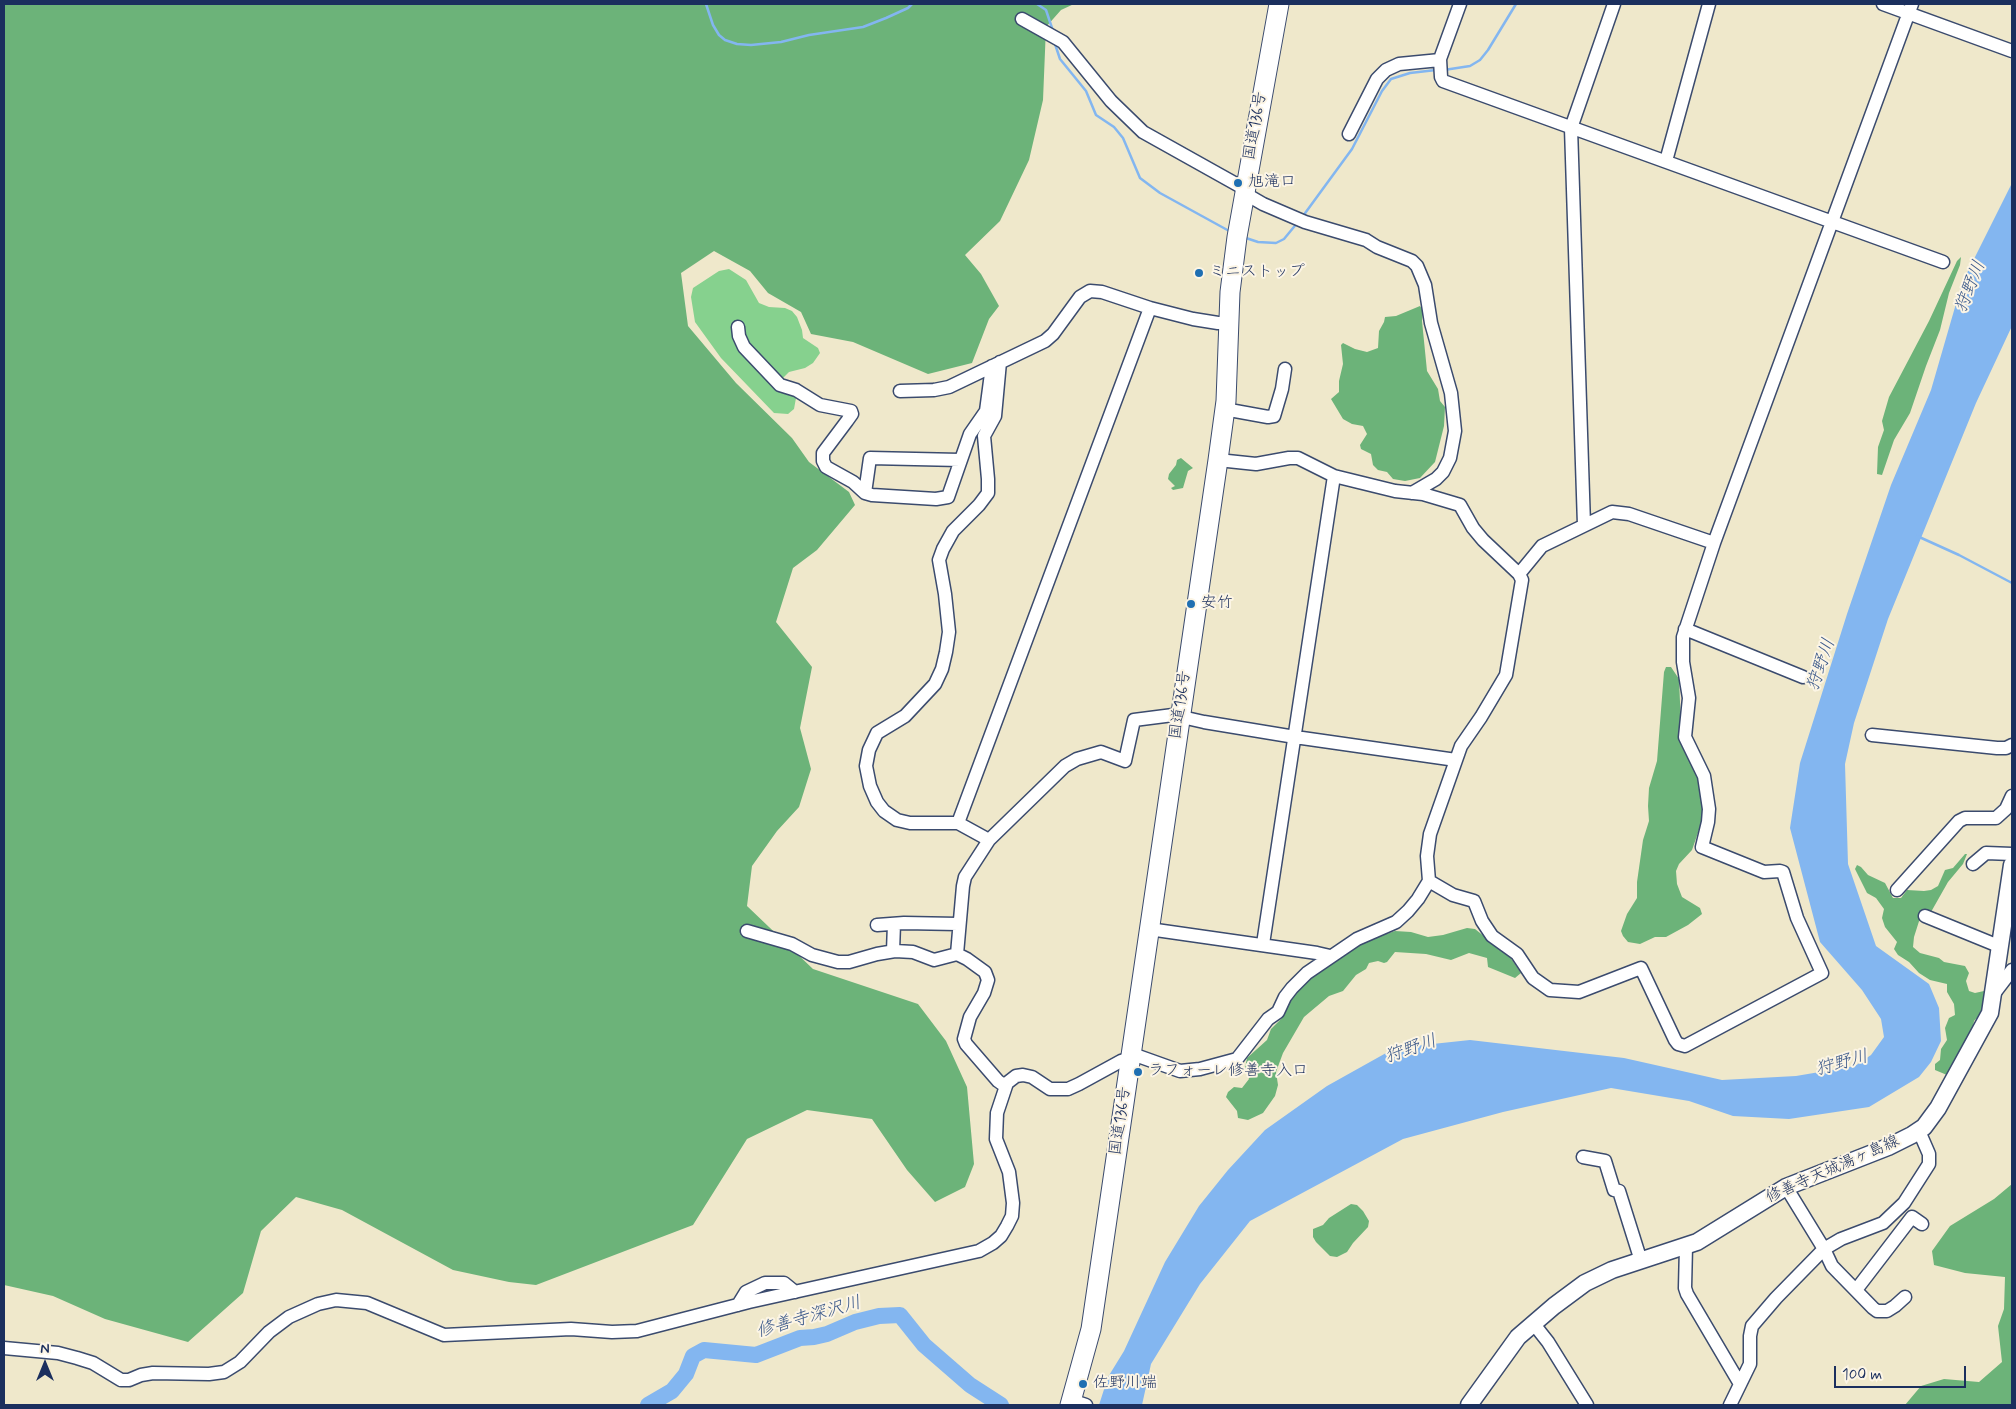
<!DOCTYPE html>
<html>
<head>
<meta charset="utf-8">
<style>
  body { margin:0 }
  #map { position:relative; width:2016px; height:1409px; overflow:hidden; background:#efe8cb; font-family:Mynerve,sans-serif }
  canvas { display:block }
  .frame { position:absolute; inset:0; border:5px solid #1b2f5e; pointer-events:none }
  .north { position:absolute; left:20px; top:1339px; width:50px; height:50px; -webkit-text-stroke:4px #fcf5e5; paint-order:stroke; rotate:0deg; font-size:14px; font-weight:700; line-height:20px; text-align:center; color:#1b2f5e }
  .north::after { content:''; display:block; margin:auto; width:18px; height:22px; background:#1b2f5e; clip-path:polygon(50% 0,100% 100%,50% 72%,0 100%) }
  .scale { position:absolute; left:1834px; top:1366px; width:132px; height:22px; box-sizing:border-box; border:2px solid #1b2f5e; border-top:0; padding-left:6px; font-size:15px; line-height:18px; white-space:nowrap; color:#1b2f5e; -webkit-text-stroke:4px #fcf5e5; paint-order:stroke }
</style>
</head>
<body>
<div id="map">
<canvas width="2016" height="1409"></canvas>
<div class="frame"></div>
<div class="north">N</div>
<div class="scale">100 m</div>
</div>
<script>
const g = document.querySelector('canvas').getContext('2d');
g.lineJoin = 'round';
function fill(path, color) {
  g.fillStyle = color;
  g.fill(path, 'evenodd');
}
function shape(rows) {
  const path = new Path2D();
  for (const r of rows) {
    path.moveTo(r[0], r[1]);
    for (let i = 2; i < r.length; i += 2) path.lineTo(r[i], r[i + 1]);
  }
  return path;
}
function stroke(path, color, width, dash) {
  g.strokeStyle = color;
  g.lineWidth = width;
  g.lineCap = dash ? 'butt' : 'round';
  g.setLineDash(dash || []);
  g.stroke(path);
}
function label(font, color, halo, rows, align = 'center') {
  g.font = font + ' Mynerve,"Klee One",sans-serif';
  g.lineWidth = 4;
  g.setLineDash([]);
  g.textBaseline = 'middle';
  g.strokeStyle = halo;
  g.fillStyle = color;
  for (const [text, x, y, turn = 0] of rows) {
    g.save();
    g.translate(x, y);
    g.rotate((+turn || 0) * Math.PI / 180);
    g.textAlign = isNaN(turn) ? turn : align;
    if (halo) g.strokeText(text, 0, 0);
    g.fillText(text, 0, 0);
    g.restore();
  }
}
fill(shape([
  [729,269,746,280,759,303,769,307,785,308,792,311,797,317,802,330,803,338,818,348,820,353,813,363,805,368,789,372,781,380,779,388,796,398,794,409,788,414,774,413,721,358,695,322,691,297,693,288,719,271]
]), '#86d18e');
fill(shape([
  [4,4,1074,4,1061,10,1046,27,1043,100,1029,160,1000,221,965,255,981,274,999,306,989,319,972,363,928,374,853,342,811,334,801,312,768,293,750,271,714,251,681,273,688,326,736,383,792,438,809,462,849,492,855,505,817,550,793,568,776,622,812,667,800,728,811,769,799,807,777,831,752,866,747,906,813,969,918,1004,946,1041,967,1087,974,1164,965,1187,935,1202,907,1170,872,1119,807,1110,747,1139,693,1225,536,1285,509,1282,453,1270,342,1210,296,1197,261,1231,243,1293,188,1342,105,1319,53,1296,4,1285],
  [1961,257,1960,265,1949,293,1940,330,1926,366,1910,413,1894,440,1882,475,1877,474,1878,447,1884,430,1882,421,1889,397,1929,321,1957,261],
  [1420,306,1423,311,1422,321,1427,371,1438,389,1440,401,1445,407,1444,426,1435,462,1420,478,1405,481,1393,479,1387,472,1378,470,1373,465,1371,454,1361,449,1360,445,1367,434,1363,426,1352,424,1343,419,1331,399,1339,392,1339,381,1343,364,1341,345,1343,343,1355,349,1367,352,1378,348,1379,331,1384,322,1385,317,1396,316],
  [1181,458,1193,468,1188,471,1183,488,1173,490,1171,488,1175,486,1168,479,1169,474,1176,465,1177,460],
  [1666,667,1671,667,1679,679,1681,725,1701,781,1702,795,1702,821,1692,850,1679,864,1676,871,1677,884,1682,897,1700,908,1702,914,1688,925,1666,937,1655,937,1640,944,1628,942,1623,936,1621,931,1627,914,1637,898,1637,882,1643,840,1649,821,1648,806,1649,788,1657,761,1664,672],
  [1965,854,1967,854,1963,864,1948,882,1931,912,1921,915,1914,937,1913,947,1920,953,1939,958,1944,962,1965,966,1969,973,1966,981,1969,991,1975,993,1984,991,1983,1011,1974,1021,1972,1034,1947,1075,1935,1070,1935,1064,1940,1060,1941,1049,1947,1040,1945,1028,1949,1018,1955,1015,1954,1004,1947,992,1947,984,1930,980,1919,973,1909,962,1898,955,1894,949,1897,942,1885,927,1882,918,1884,909,1876,898,1867,893,1855,869,1857,865,1861,867,1868,875,1885,883,1893,898,1901,898,1907,890,1924,891,1931,890,1938,886,1945,870,1953,868],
  [1467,928,1475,929,1510,957,1521,973,1515,978,1488,967,1487,958,1469,953,1451,960,1426,954,1395,952,1387,962,1384,963,1378,961,1369,963,1366,969,1356,975,1343,991,1329,996,1304,1017,1283,1053,1276,1072,1278,1085,1275,1096,1263,1113,1248,1120,1238,1118,1237,1111,1226,1097,1228,1092,1234,1087,1242,1088,1249,1079,1245,1068,1247,1058,1267,1040,1271,1029,1282,1018,1294,992,1309,978,1358,944,1395,931,1411,932,1428,937,1443,935],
  [2012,1184,2012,1405,1905,1405,1921,1386,1944,1379,1979,1382,2002,1362,1998,1326,2004,1309,2005,1277,1965,1273,1934,1265,1932,1251,1950,1226,1994,1199],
  [1351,1204,1357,1205,1363,1211,1369,1221,1368,1227,1353,1243,1347,1252,1337,1257,1330,1256,1316,1242,1313,1237,1313,1229,1323,1225,1329,1218]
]), '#6cb379');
fill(shape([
  [2012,183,2012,326,1976,403,1888,619,1854,723,1845,764,1848,864,1876,946,1929,984,1939,1008,1941,1041,1931,1062,1919,1077,1869,1107,1789,1119,1733,1116,1689,1101,1611,1088,1503,1112,1403,1139,1250,1221,1200,1284,1151,1364,1142,1405,1099,1405,1108,1377,1124,1351,1165,1262,1199,1206,1228,1170,1265,1130,1327,1086,1395,1048,1470,1040,1624,1058,1722,1080,1796,1076,1855,1066,1871,1055,1884,1037,1881,1019,1862,990,1820,942,1790,828,1800,763,1847,614,1891,485,1931,390,1962,283]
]), '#83b6f0');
stroke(shape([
  [706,4,713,25,719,35,725,40,737,44,751,45,781,42,809,35,863,27,886,18,908,8,912,4],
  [1037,4,1046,10,1053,31],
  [1055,44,1060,59,1086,91,1096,115,1114,127,1123,138,1140,178,1160,193,1231,232],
  [1444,70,1470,66,1480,60,1488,50,1516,4],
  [1303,216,1352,149,1382,91,1391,79,1410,73,1436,70],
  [1243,237,1258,242,1276,243,1284,239,1298,222],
  [1917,536,1959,555,2012,583]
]), '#83b6f0', 2.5);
stroke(shape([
  [648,1405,672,1391,686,1374,693,1356,704,1350,756,1355,800,1338,814,1337,827,1334,855,1322,879,1316,900,1315,924,1345,970,1385,1001,1405]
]), '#83b6f0', 16);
const minor = shape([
  [1460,4,1440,59,1441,77,1443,81,1943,262],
  [1883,4,2012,51],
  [1022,19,1063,42,1111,101,1143,132,1245,189],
  [1349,134,1377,79,1386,70,1399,64,1440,60],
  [1666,161,1709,4],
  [1244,193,1263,204,1305,222,1366,240,1377,247,1412,261,1417,266,1425,285,1431,323,1451,393,1455,431,1450,458,1443,472,1436,479,1412,493],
  [738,327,739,336,744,347,780,385,796,390,820,405,851,411,852,414,847,421,823,453,823,461,826,467,853,482,865,493,872,495,936,499,948,497,970,434,986,411,992,366],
  [900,391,934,390,949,387,1045,341,1053,334,1080,297,1090,291,1102,292,1150,308,1193,319,1218,323,1229,323],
  [1224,409,1268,417,1274,416,1282,389,1285,369],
  [865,493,870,458,960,460],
  [1584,525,1571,128,1614,4],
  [1519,574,1542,546,1612,512,1629,514,1714,543],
  [1685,629,1803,677],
  [1872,735,1997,748,2006,748,2012,745],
  [958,823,1150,308],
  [989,840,958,823,910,823,897,820,884,811,877,802,870,786,866,766,869,750,877,733,905,716,935,684,942,669,946,652,949,632,945,594,939,560,943,549,953,531,979,505,988,493,988,479,984,436,995,416,1000,362],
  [1973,864,1986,853,2012,854],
  [1429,881,1453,895,1474,901,1482,921,1492,936,1517,954,1533,978,1550,990,1579,992,1641,968,1675,1040,1678,1044,1685,1046,1822,973,1797,918,1783,872,1780,871,1764,872,1702,847,1708,822,1709,809,1704,776,1685,737,1689,698,1683,662,1683,637,1714,543,1912,4],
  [1897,890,1959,821,1965,818,1996,818,2006,809,2012,796],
  [1925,916,2001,947],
  [877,925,904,923,958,924],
  [1149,929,1317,953,1330,956],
  [747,931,792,944,812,955,838,962,849,962,877,954,895,951,913,952,934,960,957,954,967,959,985,972,988,980,984,993,970,1017,964,1039,966,1044,998,1081,1005,1086],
  [1263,944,1334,476],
  [893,951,894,924],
  [957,954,963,886,965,877,989,840,1065,766,1077,759,1101,752,1125,761,1134,720,1173,715,1204,722,1295,737,1456,760],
  [1993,995,2012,970],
  [1583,1157,1605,1161,1614,1190,1619,1191,1641,1261],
  [1786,1187,1824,1249,1832,1266,1873,1308,1877,1311,1887,1311,1895,1306,1905,1297],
  [1686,1246,1685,1288,1687,1294,1740,1384],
  [1856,1290,1912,1217,1922,1224],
  [738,1305,746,1292,765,1283,784,1283,795,1292],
  [1533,1323,1548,1342,1587,1405],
  [4,1348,58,1353,77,1358,93,1363,121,1380,129,1380,141,1375,153,1373,209,1374,224,1372,240,1362,269,1332,289,1317,318,1304,336,1300,367,1303,444,1335,571,1329,612,1332,637,1331,749,1302,979,1251,993,1243,1001,1236,1007,1226,1012,1216,1013,1203,1009,1172,996,1139,997,1113,1007,1083,1016,1076,1023,1075,1032,1077,1050,1089,1068,1089,1079,1084,1121,1061,1138,1056,1180,1071,1200,1069,1237,1059,1268,1019,1278,1012,1285,997,1292,988,1307,973,1357,939,1396,922,1408,911,1418,899,1429,881,1427,856,1430,834,1461,746,1481,717,1506,675,1522,580,1519,574,1483,540,1473,528,1460,505,1423,494,1395,491,1334,476,1298,458,1289,458,1256,464,1218,460],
  [1071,1400,1086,1405],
  [1730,1405,1750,1364,1750,1336,1752,1326,1776,1298,1824,1249,1841,1239,1883,1223,1904,1203,1929,1164,1929,1154,1919,1131]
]);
const major = shape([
  [1469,1405,1518,1337,1554,1306,1585,1283,1612,1270,1697,1242,1786,1187,1888,1147,1912,1135,1924,1127,1938,1108,1990,1013,2012,865]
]);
const highway = shape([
  [1070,1405,1091,1329,1218,460,1226,401,1230,292,1237,237,1279,4]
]);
stroke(minor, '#3b4b6e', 15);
stroke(major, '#3b4b6e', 19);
stroke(highway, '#3b4b6e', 21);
stroke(minor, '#fff', 12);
stroke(major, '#fff', 16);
stroke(highway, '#fff', 19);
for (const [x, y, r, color] of [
  [1238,183,5,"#1f6fb2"],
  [1199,273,5,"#1f6fb2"],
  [1191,604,5,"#1f6fb2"],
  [1138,1072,5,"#1f6fb2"],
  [1083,1384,5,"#1f6fb2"]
]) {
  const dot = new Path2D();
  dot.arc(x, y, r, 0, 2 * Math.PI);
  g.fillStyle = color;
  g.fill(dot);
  stroke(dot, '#fcf5e5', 2);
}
label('16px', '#1b2f5e', '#fcf5e5', [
  ["国道136号",1256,126,-80],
  ["国道136号",1181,705,-82],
  ["国道136号",1121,1121,-82],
  ["修善寺天城湯ヶ島線",1833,1170,-24]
]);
label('16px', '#1b2f5e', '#fcf5e5', [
  ["旭滝口",1248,183],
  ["ミニストップ",1209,273],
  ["安竹",1201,604],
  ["ラフォーレ修善寺入口",1148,1072],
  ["佐野川端",1093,1384]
], 'left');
label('italic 18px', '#3a588a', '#fcf5e5', [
  ["狩野川",1971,287,-68],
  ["狩野川",1822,665,-71],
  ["狩野川",1411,1050,-19],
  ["狩野川",1842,1064,-15],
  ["修善寺深沢川",809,1318,-16]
]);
</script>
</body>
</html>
